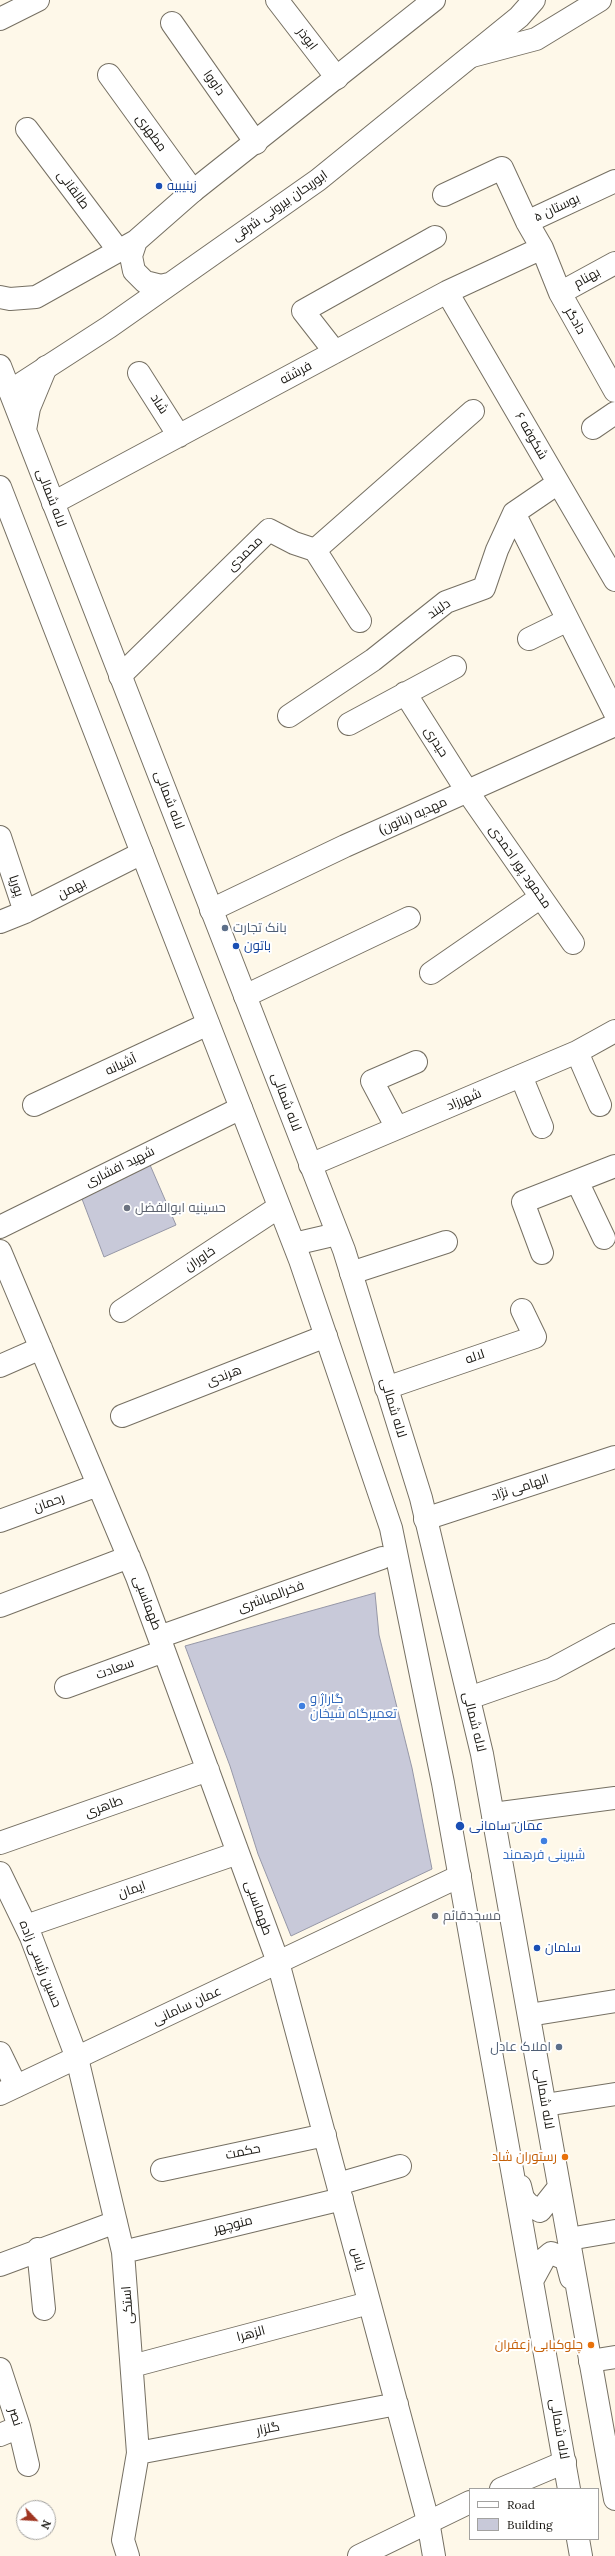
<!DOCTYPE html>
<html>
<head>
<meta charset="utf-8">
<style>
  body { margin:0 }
  #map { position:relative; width:615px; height:2556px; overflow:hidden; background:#fef8e9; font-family:Lora,serif }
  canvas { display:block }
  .legend { position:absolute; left:469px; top:2488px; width:130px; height:52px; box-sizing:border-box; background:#fff; border:1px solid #a3a2a0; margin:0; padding:5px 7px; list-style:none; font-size:12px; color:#181611 }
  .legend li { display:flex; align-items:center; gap:8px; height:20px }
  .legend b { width:20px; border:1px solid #a3a2a0 }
  .north { position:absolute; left:16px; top:2500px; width:40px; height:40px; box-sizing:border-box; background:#fff; border:1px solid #a3a2a0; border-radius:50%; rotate:115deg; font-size:11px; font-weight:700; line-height:16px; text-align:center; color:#181611 }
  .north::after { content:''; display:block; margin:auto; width:14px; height:18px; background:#9f3521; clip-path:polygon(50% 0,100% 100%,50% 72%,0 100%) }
</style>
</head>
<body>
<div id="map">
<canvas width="615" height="2556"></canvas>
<ul class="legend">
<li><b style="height:5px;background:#fff"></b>Road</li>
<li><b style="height:11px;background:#c8c9d9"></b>Building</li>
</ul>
<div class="north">N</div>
</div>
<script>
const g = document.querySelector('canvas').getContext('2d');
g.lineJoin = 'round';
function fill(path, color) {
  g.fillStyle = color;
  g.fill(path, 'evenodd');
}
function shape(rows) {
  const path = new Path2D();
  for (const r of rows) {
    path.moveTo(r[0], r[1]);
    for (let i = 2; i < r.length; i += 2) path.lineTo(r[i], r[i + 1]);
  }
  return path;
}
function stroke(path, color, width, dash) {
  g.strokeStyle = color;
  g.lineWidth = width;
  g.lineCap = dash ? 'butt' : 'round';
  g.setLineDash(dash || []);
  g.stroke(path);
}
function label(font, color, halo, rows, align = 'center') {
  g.font = font + ' Lora,Cairo,serif';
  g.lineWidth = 4;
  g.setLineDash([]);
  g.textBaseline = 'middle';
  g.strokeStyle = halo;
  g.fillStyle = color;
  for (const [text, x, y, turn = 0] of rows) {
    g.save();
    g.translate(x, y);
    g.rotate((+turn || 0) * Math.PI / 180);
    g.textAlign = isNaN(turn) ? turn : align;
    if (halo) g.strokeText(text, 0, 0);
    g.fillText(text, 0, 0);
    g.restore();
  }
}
const building = shape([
  [147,1158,176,1225,104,1257,79,1191,147,1158],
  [375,1593,379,1635,412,1768,432,1869,291,1936,258,1854,230,1766,185,1646,375,1593]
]);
fill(building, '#c8c9d9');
stroke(building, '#9697a6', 1);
const street = shape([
  [277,0,337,78],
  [0,19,38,0],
  [172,23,256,143],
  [472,56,536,39,600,0],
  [109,75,193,191],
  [27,129,119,251],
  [615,181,527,222,542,248,560,293,615,391],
  [444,195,502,168,527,222],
  [447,292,615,580],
  [560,293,615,263],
  [335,352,303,311,435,237],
  [139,373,179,436],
  [593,428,615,413],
  [53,503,447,292,542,248],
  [514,513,615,713],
  [315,550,360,621],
  [529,639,568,620],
  [120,676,269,530,294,543,315,550,473,411],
  [405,693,467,791,573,943],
  [289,716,373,660,446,602,484,588,497,550,514,513,558,483],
  [349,724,455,667],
  [0,837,25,912],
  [0,922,25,912,142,853],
  [431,973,541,897],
  [245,996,409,918],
  [577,1052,600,1105],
  [521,1076,542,1127],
  [34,1105,208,1024],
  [397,1128,372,1081,416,1062],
  [310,1165,577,1052,615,1031],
  [577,1181,604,1238],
  [0,1227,241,1108],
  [0,1251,137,1577,278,1962,428,2521,434,2556],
  [542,1253,523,1202,615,1166],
  [351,1273,446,1242],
  [121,1311,279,1207],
  [0,1366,41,1348],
  [386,1388,535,1337,522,1310],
  [122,1416,326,1336],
  [425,1519,615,1457],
  [0,1521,98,1485],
  [0,1606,129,1557],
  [159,1637,382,1558],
  [66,1687,164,1651],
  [469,1698,552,1669,615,1635],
  [493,1814,615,1798],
  [0,1843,208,1770],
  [0,1873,31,1937,77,2058,123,2252,138,2453,123,2540,128,2556],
  [26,1926,238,1853],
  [529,2015,615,2001],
  [0,2053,16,2086],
  [545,2105,615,2094],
  [162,2170,325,2135],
  [338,2184,400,2166],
  [569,2239,615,2231],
  [38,2249,44,2309],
  [123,2252,342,2199],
  [0,2265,116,2222],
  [590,2361,615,2357],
  [132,2366,369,2303],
  [0,2369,19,2427,28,2465],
  [0,2435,19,2427],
  [138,2453,397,2404]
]);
const secondary = shape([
  [136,241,131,256,134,271,145,282,161,286,169,284],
  [0,297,10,299,36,297,136,241,193,191,434,0],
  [10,391,109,327,318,180,519,17,534,0],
  [211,910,345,846,615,725],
  [0,2094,460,1876],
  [501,2489,565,2462],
  [359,2556,470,2502]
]);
const primary = shape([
  [0,366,344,1250,421,1498,482,1754,615,2499],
  [25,430,29,408,46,367],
  [0,487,300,1260,391,1528,443,1783,569,2489],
  [294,1244,337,1234],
  [520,2186,523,2198,528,2204,540,2211,559,2187],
  [532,2281,544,2259,551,2253,566,2259,571,2278],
  [578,2539,581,2556]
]);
stroke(street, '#767063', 24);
stroke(secondary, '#767063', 24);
stroke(primary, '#767063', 24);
stroke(street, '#fff', 22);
stroke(secondary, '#fff', 22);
stroke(primary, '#fff', 22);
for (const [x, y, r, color] of [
  [159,186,4,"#1a4fb4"],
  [225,928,4,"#5c6f8a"],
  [236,946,4,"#1a4fb4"],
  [127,1208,4,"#6b7280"],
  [302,1706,4,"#3f7fe0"],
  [460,1826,5,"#1a4fb4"],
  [544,1841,4,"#3f7fe0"],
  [435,1916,4,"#6b7280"],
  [537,1948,4,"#1a4fb4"],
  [559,2047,4,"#5c6f8a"],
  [565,2157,4,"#e8710a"],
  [591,2345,4,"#e8710a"]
]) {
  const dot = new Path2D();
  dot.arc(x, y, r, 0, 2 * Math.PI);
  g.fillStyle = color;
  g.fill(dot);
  stroke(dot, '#fff', 1.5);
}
label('13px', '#181611', '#fff', [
  ["ابوذر",307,39,53],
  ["داووا",214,83,55],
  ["مطهری",151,133,54],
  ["طالقانی",73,190,53],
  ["ابوریحان بیرونی شرقی",280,206,-35],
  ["بوستان ۵",557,208,-25],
  ["بهنام",587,278,-29],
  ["دادگر",575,321,60],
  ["فرشته",296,373,-28],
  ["شاد",159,404,57],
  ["شکوفه ۶",531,436,60],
  ["لاله شمالی",51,498,69],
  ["محمدی",245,554,-44],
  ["دلبند",439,609,-34],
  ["حیدری",436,742,58],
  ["لاله شمالی",169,800,69],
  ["مهدیه (باتون)",413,816,-24],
  ["محمود پور احمدی",520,867,55],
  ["پوریا",16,886,72],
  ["بهمن",72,889,-27],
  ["آشیانه",121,1065,-25],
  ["شهرزاد",464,1100,-23],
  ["لاله شمالی",286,1102,69],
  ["شهید افشاری",120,1167,-26],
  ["خاوران",200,1259,-33],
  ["لاله",475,1357,-19],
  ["هرندی",224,1376,-21],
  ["لاله شمالی",393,1408,73],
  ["الهامی نژاد",520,1488,-18],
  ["رحمان",49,1503,-20],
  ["فخرالمباشری",271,1597,-20],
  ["طهماسبی",147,1603,69],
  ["سعادت",115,1669,-20],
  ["لاله شمالی",474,1722,76],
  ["طاهری",104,1807,-20],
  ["ایمان",132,1890,-19],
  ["طهماسبی",258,1908,70],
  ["حسین رئیسی زاده",40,1964,68],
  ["عمان سامانی",187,2006,-25],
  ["لاله شمالی",544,2099,80],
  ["حکمت",243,2152,-12],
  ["منوچهر",233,2225,-14],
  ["یاس",358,2259,75],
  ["استکی",128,2305,-94],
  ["الزهرا",251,2334,-15],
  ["نصر",15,2417,72],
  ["گلزار",268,2429,-11],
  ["لاله شمالی",559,2429,80]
]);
label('13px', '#164399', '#fff', [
  ["زینیبیه",167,186],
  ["باتون",244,946],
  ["عمان سامانی",469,1826],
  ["سلمان",545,1948]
], 'left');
label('13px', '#4e5e75', '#fff', [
  ["بانک تجارت",233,928],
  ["املاک عادل",551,2047,"right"]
], 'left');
label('13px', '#5b616d', '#fff', [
  ["حسینیه ابوالفضل",135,1208],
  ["مسجدقائم",443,1916]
], 'left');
label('13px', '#366cbe', '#fff', [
  ["گاراژ و",310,1699],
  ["تعمیرگاه شیخان",310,1714],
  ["شیرینی فرهمند",544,1855,"center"]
], 'left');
label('13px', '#c56008', '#fff', [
  ["رستوران شاد",557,2157],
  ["چلوکبابی زعفران",583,2345]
], 'right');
</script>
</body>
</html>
